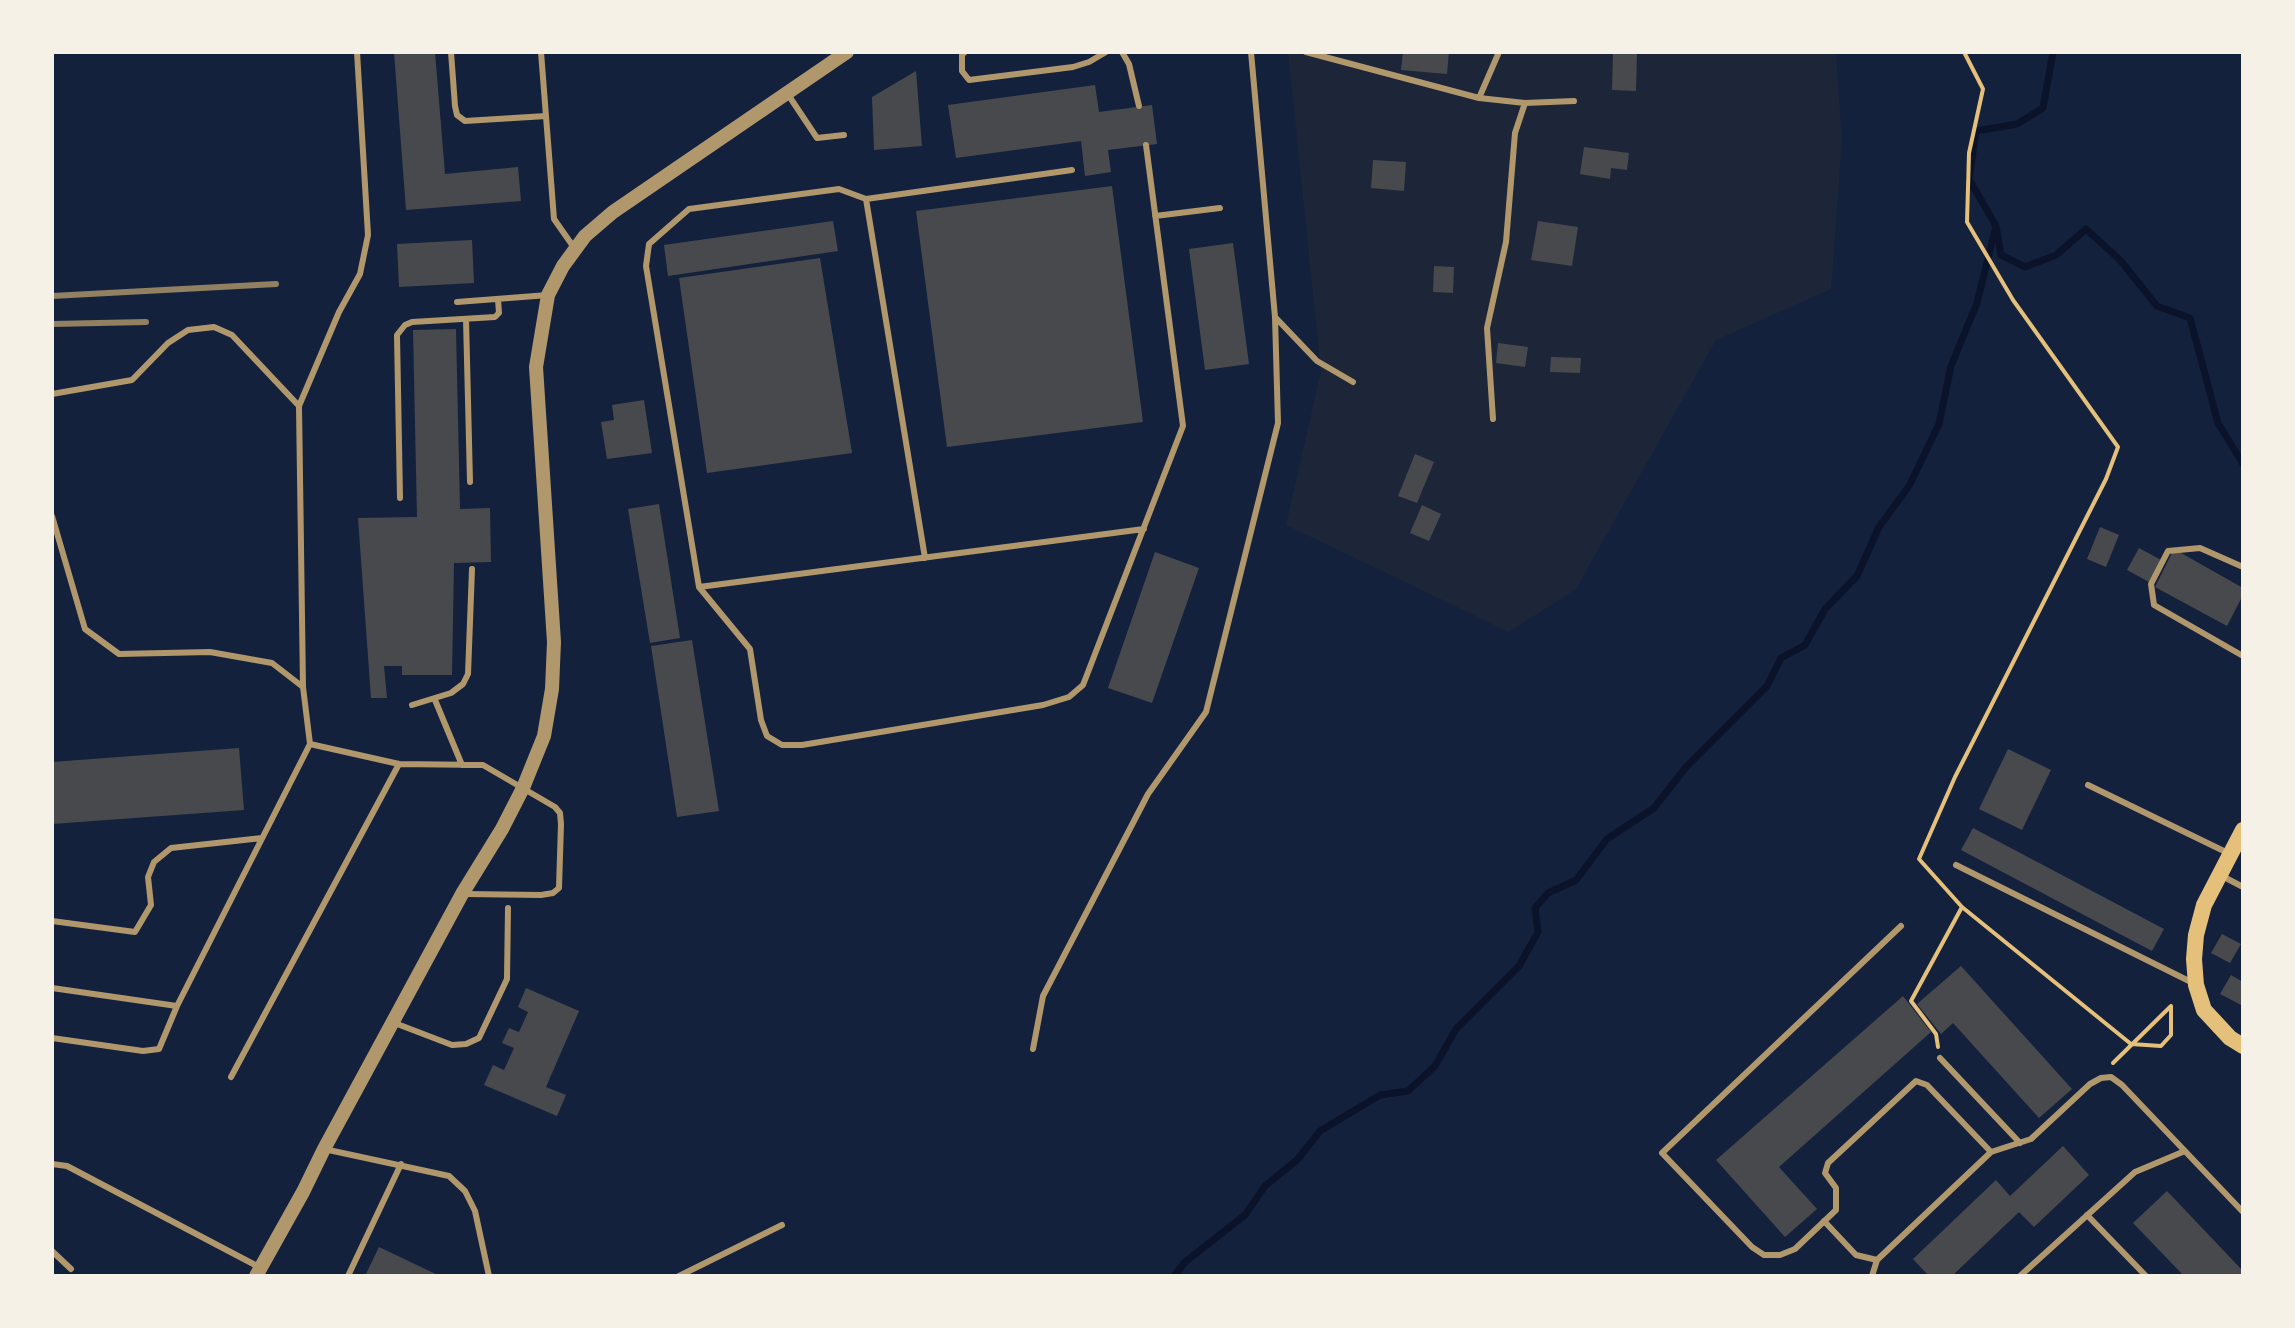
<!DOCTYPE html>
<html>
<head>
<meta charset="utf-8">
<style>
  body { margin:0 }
  #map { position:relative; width:2295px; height:1328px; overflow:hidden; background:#14213d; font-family:"PT Sans Narrow",sans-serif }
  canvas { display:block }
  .frame { position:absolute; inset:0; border:54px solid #f6f1e7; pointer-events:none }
</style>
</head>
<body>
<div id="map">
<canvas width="2295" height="1328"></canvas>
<div class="frame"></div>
</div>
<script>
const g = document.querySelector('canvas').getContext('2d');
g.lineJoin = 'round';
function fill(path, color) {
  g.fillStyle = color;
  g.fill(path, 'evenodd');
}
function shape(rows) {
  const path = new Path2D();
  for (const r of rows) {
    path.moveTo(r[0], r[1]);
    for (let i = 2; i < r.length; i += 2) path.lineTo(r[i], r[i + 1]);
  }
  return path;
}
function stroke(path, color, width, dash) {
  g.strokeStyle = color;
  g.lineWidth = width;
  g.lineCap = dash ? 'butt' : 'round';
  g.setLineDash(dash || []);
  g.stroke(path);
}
fill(shape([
  [1288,52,1836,52,1842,140,1831,289,1716,340,1576,589,1509,632,1286,525,1321,371]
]), '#1d2539');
stroke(shape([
  [2053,52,2043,108,2017,124,1976,131,1969,179,1996,226,2001,255,2025,267,2056,255,2086,229,2120,260,2157,306,2190,318,2218,423,2243,464],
  [1174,1276,1185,1262,1245,1215,1265,1186,1297,1160,1320,1131,1380,1095,1408,1091,1435,1066,1456,1029,1519,966,1538,932,1535,908,1548,893,1576,880,1607,839,1654,808,1686,767,1767,686,1781,658,1805,645,1825,609,1857,576,1879,527,1909,486,1939,424,1951,366,1977,303,1996,226]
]), '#0b132b', 7);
fill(shape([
  [394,52,435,52,445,174,518,167,521,201,406,210],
  [1403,52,1449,52,1447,74,1401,70],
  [1613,52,1637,52,1636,91,1612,90],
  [916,71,922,146,874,150,872,97],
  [1095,85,1099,112,1152,105,1157,144,1108,150,1111,172,1085,176,1081,141,956,158,948,105],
  [1584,147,1629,153,1627,170,1611,168,1610,179,1580,174],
  [1373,160,1406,162,1404,191,1371,188],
  [1112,186,1143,422,947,447,916,211],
  [833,221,838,251,668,276,664,245],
  [1538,221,1578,227,1572,266,1531,260],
  [472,240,474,283,399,287,397,244],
  [1233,243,1249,364,1205,370,1189,249],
  [820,258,852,453,707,473,679,278],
  [1434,266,1454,267,1453,293,1433,292],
  [456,329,460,509,490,508,491,562,454,563,452,675,402,675,402,666,384,666,387,698,371,698,358,518,417,517,413,330],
  [1498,343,1528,347,1525,367,1496,363],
  [1551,357,1581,358,1580,373,1550,372],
  [644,400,652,453,607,459,601,422,614,420,612,405],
  [1415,454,1434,462,1417,503,1398,496],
  [659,504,680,638,650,643,628,509],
  [1422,505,1441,514,1429,541,1410,533],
  [2100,527,2119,535,2106,567,2087,559],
  [2139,548,2161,560,2149,582,2127,570],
  [2174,549,2243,588,2243,595,2227,626,2155,587],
  [1155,552,1199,568,1152,703,1108,688],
  [692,640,719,811,677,817,651,646],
  [239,748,244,810,52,824,52,762],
  [2008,749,2051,770,2022,830,1979,809],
  [1973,828,2164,929,2152,951,1961,850],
  [2222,934,2241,944,2230,963,2211,953],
  [1961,966,2072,1089,2039,1118,1953,1023,1941,1034,1917,1004],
  [2231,975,2243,982,2243,1006,2220,994],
  [526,988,579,1011,546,1087,566,1095,557,1116,484,1085,493,1065,504,1070,514,1048,502,1043,509,1028,519,1032,528,1012,518,1007],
  [1903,996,1931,1032,1779,1167,1817,1209,1785,1237,1716,1160],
  [2063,1146,2089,1175,2034,1227,2019,1212,1952,1276,1925,1276,1927,1274,1913,1259,1996,1180,2010,1196],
  [2167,1191,2243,1271,2243,1276,2184,1276,2133,1223],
  [379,1247,440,1276,365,1276]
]), '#48494c');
stroke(shape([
  [1964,52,1983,89,1969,153,1967,222,2013,300,2118,447,2106,479,1955,777,1919,859,1962,907,2131,1044,2161,1046,2171,1035,2171,1006],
  [1938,1047,1936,1034,1911,1001,1962,907],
  [2113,1063,2171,1006]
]), '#e5c07b', 4);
stroke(shape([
  [451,52,455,106,457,115,465,121,546,116],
  [541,52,554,219,575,249],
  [965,52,962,55,962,71,969,80,1073,67,1089,62,1106,52],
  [1122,52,1129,64,1139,106],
  [1306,52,1479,98,1525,103,1574,101],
  [787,93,817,138,844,135],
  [1479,98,1499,52],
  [866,199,1072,170],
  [1155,216,1220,208],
  [457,302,548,295],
  [1275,317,1317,361,1353,382],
  [466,319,470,482],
  [52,394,132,380,168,343,188,330,214,327,232,335,299,406],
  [1493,419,1487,328,1506,242,1515,133,1525,103],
  [400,498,397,335,405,325,412,322,495,317,499,313,498,299],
  [52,516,85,629,119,654,210,652,272,663,303,687,310,744,399,764,483,765,555,807,560,813,561,824,559,888,553,893,541,895,465,894],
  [925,558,866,199,839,189,689,209,649,244,646,266,699,587,750,649,761,720,767,736,782,745,802,745,1043,705,1069,697,1083,685,1183,426,1146,145],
  [2243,567,2200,548,2168,551,2151,584,2154,605,2243,656],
  [699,587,1144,529],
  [303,687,299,406,339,312,360,274,368,235,357,52],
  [435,700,462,765],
  [412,705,451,693,463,684,468,674,472,569],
  [2088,785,2230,854],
  [1956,865,2193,983],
  [2222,876,2243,887],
  [52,921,135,932,151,905,148,877,154,862,171,848,262,838],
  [1901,926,1662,1153,1752,1247,1764,1255,1780,1255,1795,1249,1836,1210,1836,1188,1825,1173,1828,1163,1916,1081,1927,1085,1991,1152],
  [52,988,177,1006,310,744],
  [392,1022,452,1045,466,1044,479,1038,507,979,508,908],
  [52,1038,143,1051,159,1049,177,1006],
  [1033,1049,1043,996,1148,794,1206,712,1278,423,1275,317,1251,52],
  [1940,1058,2020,1143],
  [231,1077,399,764],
  [324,1149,449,1176,465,1191,475,1211,489,1276],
  [52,1164,67,1166,259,1267],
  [2087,1215,2146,1276],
  [1824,1221,1856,1255,1877,1260],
  [52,1251,71,1269],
  [348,1276,401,1164],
  [679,1276,782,1225],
  [1872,1276,1877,1260,1991,1152,2031,1139,2090,1084,2101,1078,2111,1077,2122,1085,2243,1212],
  [2020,1276,2135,1172,2185,1151]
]), '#b1986c', 6);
stroke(shape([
  [256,1276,303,1192,324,1149,462,894,502,829,523,788,544,736,552,689,554,642,536,367,548,295,563,266,585,236,613,212,847,52]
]), '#b1986c', 14);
stroke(shape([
  [2243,830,2204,905,2196,935,2194,959,2196,985,2204,1010,2230,1038,2243,1046]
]), '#e5c07b', 16);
stroke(shape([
  [52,296,276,284],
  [52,324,146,322]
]), '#918062', 6);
</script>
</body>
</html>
